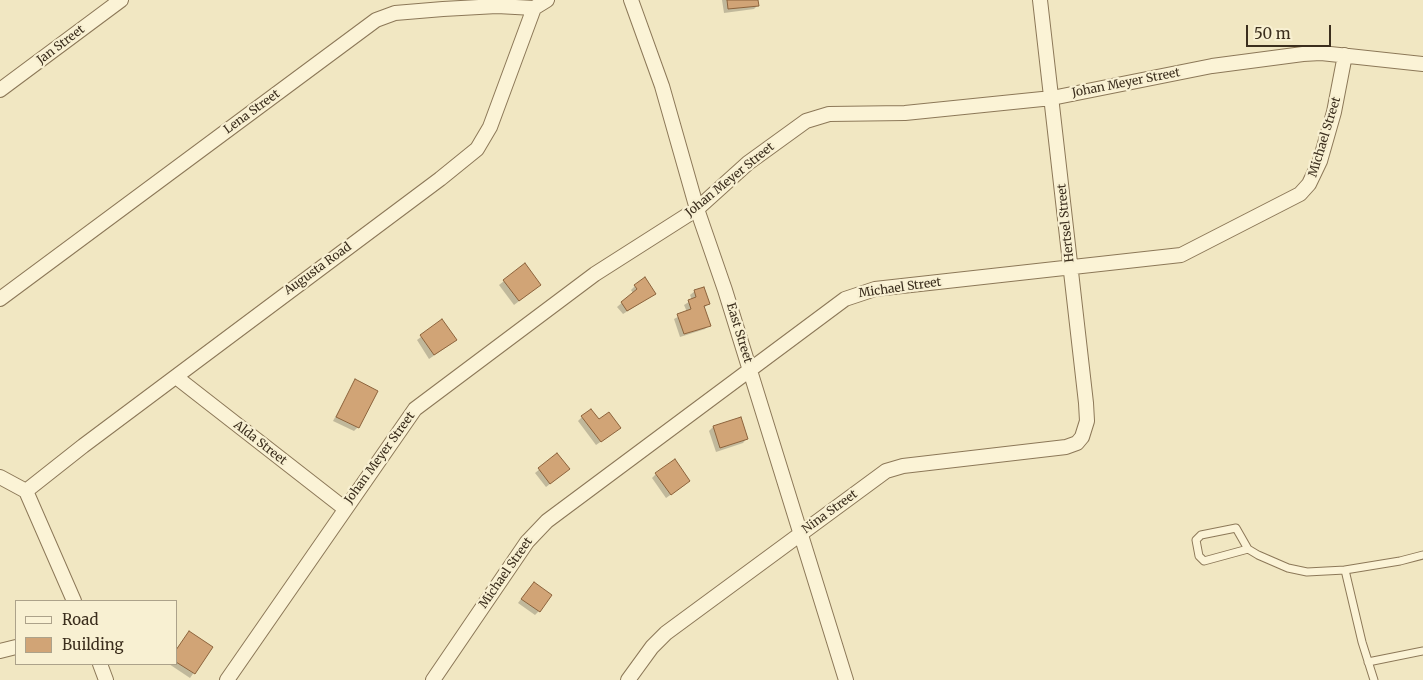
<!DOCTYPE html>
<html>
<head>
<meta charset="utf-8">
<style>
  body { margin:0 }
  #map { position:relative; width:1423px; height:680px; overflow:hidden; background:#f1e7c2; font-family:Merriweather,serif }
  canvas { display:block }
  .legend { position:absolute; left:15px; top:600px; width:162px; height:65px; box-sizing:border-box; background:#f8f0d2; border:1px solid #aca28a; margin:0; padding:6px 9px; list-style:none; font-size:15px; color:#3b2e1d }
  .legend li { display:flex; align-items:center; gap:10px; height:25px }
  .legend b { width:25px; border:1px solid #aca28a }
  .scale { position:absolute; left:1246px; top:25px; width:85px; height:22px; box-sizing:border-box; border:2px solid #3b2e1d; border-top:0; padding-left:6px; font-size:15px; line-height:18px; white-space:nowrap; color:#3b2e1d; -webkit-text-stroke:4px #f8f0d2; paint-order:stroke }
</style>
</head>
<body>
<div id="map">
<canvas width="1423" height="680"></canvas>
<ul class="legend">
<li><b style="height:6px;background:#fbf3d6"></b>Road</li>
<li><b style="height:14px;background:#d1a476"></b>Building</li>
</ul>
<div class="scale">50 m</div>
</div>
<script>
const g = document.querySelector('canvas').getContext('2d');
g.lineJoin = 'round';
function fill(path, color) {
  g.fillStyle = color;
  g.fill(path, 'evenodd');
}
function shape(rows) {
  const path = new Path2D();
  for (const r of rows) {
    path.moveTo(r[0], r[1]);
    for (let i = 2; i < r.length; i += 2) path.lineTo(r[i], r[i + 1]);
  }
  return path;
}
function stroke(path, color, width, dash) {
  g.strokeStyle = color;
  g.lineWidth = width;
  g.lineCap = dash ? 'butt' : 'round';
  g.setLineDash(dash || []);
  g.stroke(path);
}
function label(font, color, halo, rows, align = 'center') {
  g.font = font + ' Merriweather,serif';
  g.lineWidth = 4.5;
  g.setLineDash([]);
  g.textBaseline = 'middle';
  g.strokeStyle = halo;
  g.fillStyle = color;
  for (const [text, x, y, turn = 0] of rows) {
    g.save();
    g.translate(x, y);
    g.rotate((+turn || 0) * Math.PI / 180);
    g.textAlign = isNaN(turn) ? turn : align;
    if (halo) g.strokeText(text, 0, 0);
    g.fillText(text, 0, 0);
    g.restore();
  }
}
fill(shape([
  [722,0,757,0,758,5,754,9,724,13],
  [524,265,535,289,514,305,499,285],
  [635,286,655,294,623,314,617,307,633,293,631,290],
  [695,291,708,304,704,308,709,325,705,329,680,337,674,319,687,312,684,305,692,300,690,295],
  [442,321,451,344,429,359,417,340],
  [355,381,358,427,354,431,333,421],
  [582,417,599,421,615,432,596,445,578,421],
  [740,418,747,438,743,443,716,452,709,431,713,427],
  [557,455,564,473,546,487,535,473],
  [656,474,685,485,666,498,652,478],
  [530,587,539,611,535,615,518,603],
  [189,632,212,647,190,678,169,664,176,664,176,650]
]), '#0003');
const building = shape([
  [727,0,758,0,759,6,728,9,727,0],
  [525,263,541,285,519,301,503,280,525,263],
  [645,277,656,294,627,311,621,302,637,289,634,285,645,277],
  [704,287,710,304,704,306,711,326,684,334,677,314,691,309,688,300,696,297,694,290,704,287],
  [442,319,457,340,434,355,420,335,442,319],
  [355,379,378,391,359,428,336,417,355,379],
  [591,409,599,419,609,412,621,428,601,442,581,416,591,409],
  [741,417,748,439,720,448,713,426,741,417],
  [557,453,570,469,550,484,538,468,557,453],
  [675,459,690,481,671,495,655,473,675,459],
  [534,582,552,595,540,612,521,599,534,582],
  [189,631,213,647,195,674,176,662,176,650,189,631]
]);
fill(building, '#d1a476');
stroke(building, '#8c633c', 1);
const service = shape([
  [1248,549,1204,561,1199,556,1196,540,1201,535,1236,528,1248,549,1258,555,1288,568,1307,572,1345,570,1400,561,1423,555],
  [1345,570,1362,642,1374,680],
  [1368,662,1423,651]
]);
const minor = shape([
  [631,0,662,86,697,209,725,290,846,680],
  [0,90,121,0],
  [0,299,376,20,395,13,443,9,497,6,534,8],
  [176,377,344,508],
  [0,477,26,491,74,601],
  [26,491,83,446,440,179,477,149,490,127,534,8,547,0],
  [0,651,16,647],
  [100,664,106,680],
  [227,680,415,409,595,274,697,209,748,163,806,121,829,114,905,113,1052,98,1212,66,1303,54,1321,53,1423,64],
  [433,680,527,542,547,521,845,299,875,289,1181,255,1300,194,1309,184,1320,161,1334,112,1345,55],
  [628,680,652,647,666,633,886,471,903,466,1066,447,1077,443,1082,437,1087,421,1086,403,1040,0]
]);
stroke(service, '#8c7858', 9);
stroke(minor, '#8c7858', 16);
stroke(service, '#fbf3d6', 7);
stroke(minor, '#fbf3d6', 14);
label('12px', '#3b2e1d', '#f8f0d2', [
  ["Jan Street",61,45,-37],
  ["Johan Meyer Street",1126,83,-11],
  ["Lena Street",252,112,-36],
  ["Michael Street",1325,137,-73],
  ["Johan Meyer Street",730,180,-39],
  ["Hertsel Street",1066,223,-96],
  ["Augusta Road",318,269,-36],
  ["Michael Street",900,288,-8],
  ["East Street",739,333,73],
  ["Alda Street",260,443,38],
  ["Johan Meyer Street",380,458,-54],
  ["Nina Street",830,512,-36],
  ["Michael Street",506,573,-55]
]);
</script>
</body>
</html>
